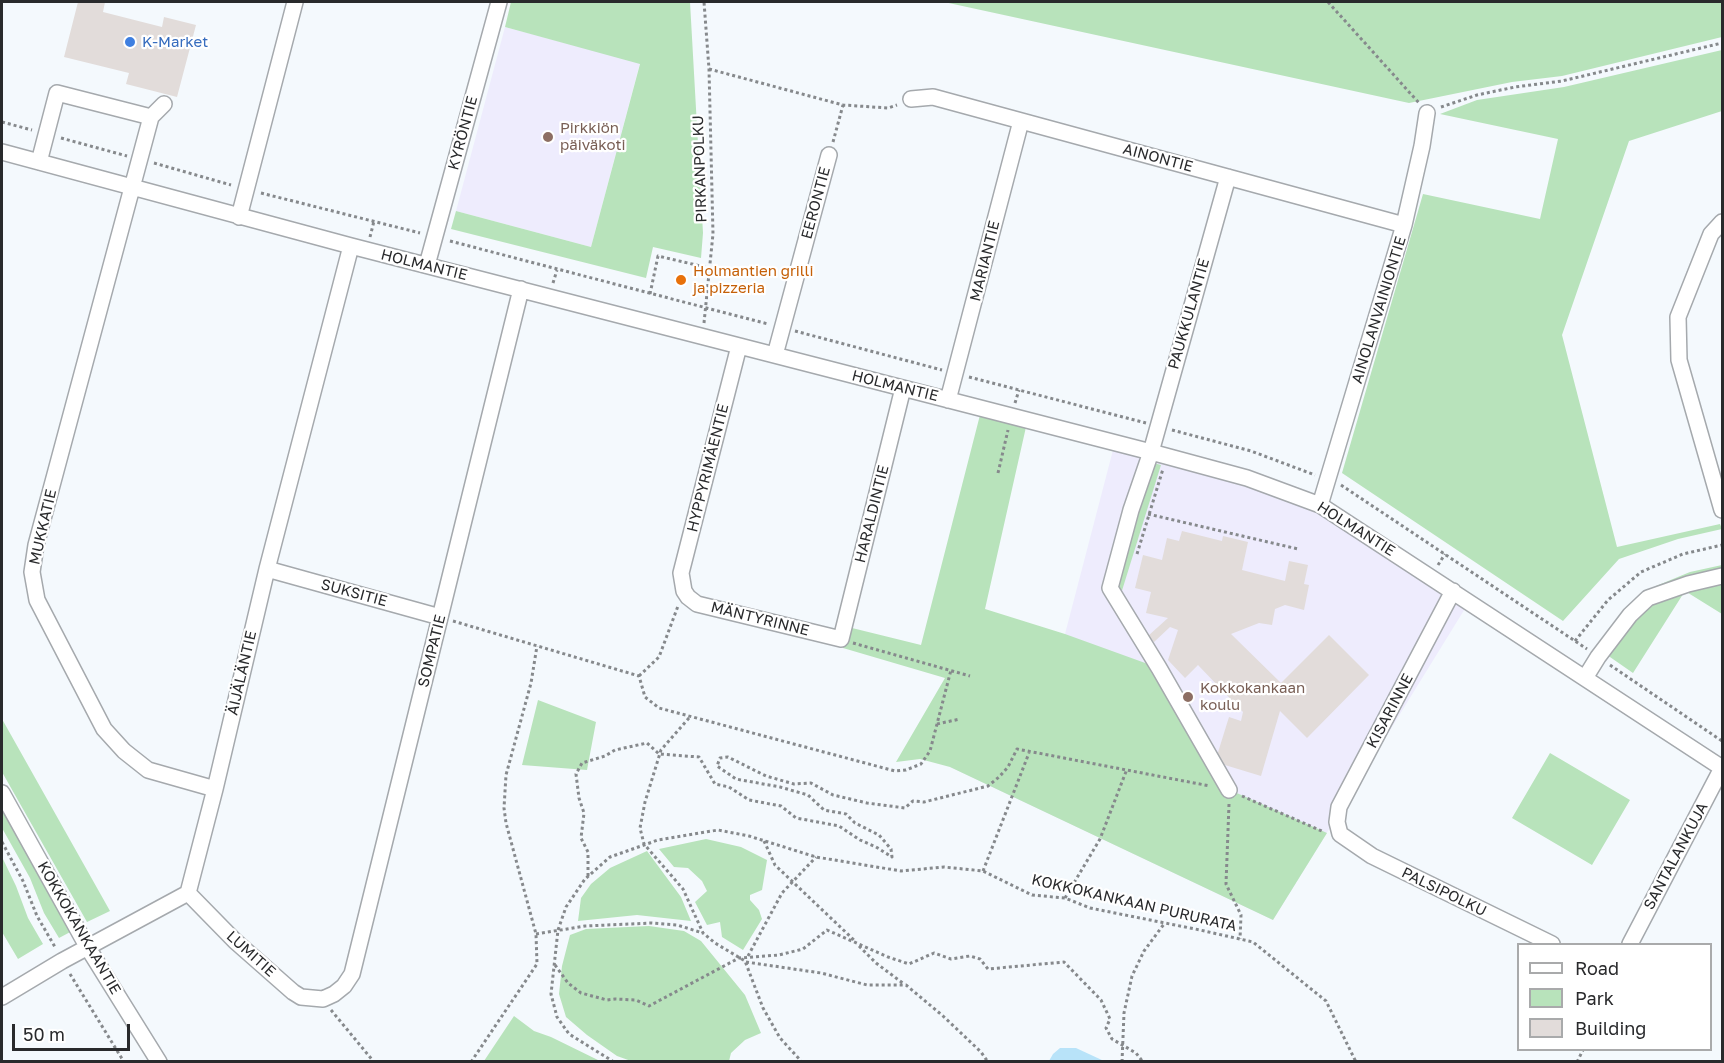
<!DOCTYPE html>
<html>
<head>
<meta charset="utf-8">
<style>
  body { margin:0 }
  #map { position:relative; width:1724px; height:1063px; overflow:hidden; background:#f4f9fd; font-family:"Golos Text",sans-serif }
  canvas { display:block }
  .frame { position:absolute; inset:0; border:3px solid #292a2c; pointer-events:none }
  .legend { position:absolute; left:1517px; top:943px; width:195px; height:108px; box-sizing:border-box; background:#fff; border:2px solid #a9aaab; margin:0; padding:8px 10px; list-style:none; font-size:18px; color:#292a2c }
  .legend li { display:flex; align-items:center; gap:12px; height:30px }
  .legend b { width:30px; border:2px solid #a9aaab }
  .scale { position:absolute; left:12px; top:1024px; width:118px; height:27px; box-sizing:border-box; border:3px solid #292a2c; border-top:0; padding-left:8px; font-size:18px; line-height:21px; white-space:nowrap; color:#292a2c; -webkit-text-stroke:4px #fff; paint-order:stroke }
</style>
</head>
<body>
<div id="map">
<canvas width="1724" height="1063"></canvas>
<div class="frame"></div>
<ul class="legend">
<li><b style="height:8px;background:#fff"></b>Road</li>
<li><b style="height:16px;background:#b8e3bb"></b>Park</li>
<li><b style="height:16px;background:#e2dcda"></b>Building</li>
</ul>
<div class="scale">50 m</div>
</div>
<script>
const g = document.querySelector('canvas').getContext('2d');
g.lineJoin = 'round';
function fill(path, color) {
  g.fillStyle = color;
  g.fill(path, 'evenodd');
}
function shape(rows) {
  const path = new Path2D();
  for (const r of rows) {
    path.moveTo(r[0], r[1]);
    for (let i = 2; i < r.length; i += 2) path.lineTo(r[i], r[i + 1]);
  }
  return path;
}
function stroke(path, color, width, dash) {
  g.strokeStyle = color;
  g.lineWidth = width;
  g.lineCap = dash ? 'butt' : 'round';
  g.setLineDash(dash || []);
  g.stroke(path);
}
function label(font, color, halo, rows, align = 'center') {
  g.font = font + ' "Golos Text",sans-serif';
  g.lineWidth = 4.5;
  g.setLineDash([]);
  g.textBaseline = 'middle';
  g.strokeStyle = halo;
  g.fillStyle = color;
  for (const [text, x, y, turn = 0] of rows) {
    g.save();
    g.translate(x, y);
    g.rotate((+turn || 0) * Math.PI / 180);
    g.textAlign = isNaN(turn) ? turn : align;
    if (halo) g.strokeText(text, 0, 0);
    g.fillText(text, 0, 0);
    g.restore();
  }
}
fill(shape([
  [505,27,640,63,591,247,456,211],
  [1113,450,1243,485,1317,509,1466,607,1273,920,950,767,1065,634]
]), '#eeecfd');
fill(shape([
  [511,2,690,2,703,233,701,258,653,247,646,278,451,229,456,211,591,247,640,64,505,27],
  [944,2,1722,2,1722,37,1562,76,1512,82,1409,103],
  [1722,50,1722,111,1629,141,1562,335,1617,547,1720,524,1722,529,1678,539,1619,559,1563,621,1342,473,1423,194,1540,219,1558,139,1440,114,1477,100,1564,87],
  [980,415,1026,427,985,609,1065,634,1159,668,1230,790,1327,833,1273,920,950,767,920,759,896,762,945,678,843,648,848,627,921,645],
  [1150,462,1161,465,1120,597,1114,587],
  [1722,565,1722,614,1685,591,1633,673,1597,648,1627,612,1656,586,1690,572],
  [538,700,596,722,587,770,522,765],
  [2,719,110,911,87,922,2,772],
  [1550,753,1630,800,1592,865,1512,818],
  [2,804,74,930,59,938,44,913,30,878,2,828],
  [706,839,741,847,767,860,762,890,750,895,750,900,759,910,762,919,743,950,722,937,720,922,707,925,695,902,707,891,702,881,688,868,674,867,659,849],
  [647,851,681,897,691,921,637,915,578,921,581,898,591,884,610,868],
  [2,857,16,886,28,918,43,944,18,959,2,932],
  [649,926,684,931,701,941,745,995,761,1033,745,1040,731,1053,729,1061,631,1061,617,1056,587,1035,566,1017,559,994,562,966,570,935,586,929],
  [514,1016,534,1031,551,1037,600,1061,484,1061]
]), '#b8e3bb');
fill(shape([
  [1060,1048,1076,1048,1104,1061,1049,1061,1053,1054]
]), '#b8e3f9');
fill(shape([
  [78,2,105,2,103,12,162,27,164,17,196,25,177,97,126,84,129,73,64,57],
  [1182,531,1222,541,1223,536,1248,542,1242,570,1285,581,1289,561,1308,565,1304,584,1309,585,1304,610,1285,605,1275,609,1272,625,1259,623,1231,634,1281,683,1329,635,1369,675,1307,738,1280,711,1261,776,1215,762,1229,717,1241,721,1243,712,1198,665,1185,678,1168,660,1178,630,1170,627,1154,642,1148,636,1168,618,1146,613,1151,592,1135,588,1143,555,1162,560,1167,538,1179,541]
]), '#e2dcda');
const minor = shape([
  [911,99,933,97,1404,225],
  [151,117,164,104],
  [2,152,351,246,1151,452,1247,478,1320,505,1722,768],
  [39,162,57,93,151,117,36,545,32,572,37,600,104,729,124,751,148,770,215,789],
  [1228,177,1151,452,1131,510,1110,588,1159,668,1229,790],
  [239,217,295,2],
  [1722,222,1711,234,1678,317,1679,360,1722,510],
  [427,265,499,2],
  [739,346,681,573,684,591,688,597,697,604,841,639,903,388],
  [775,355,829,155],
  [948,400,1021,121],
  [1320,505,1404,225,1422,146,1427,113],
  [267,569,440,617],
  [1453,591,1339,807,1337,822,1340,834,1372,856,1552,944],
  [1585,678,1598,657,1630,615,1648,598,1688,584,1722,576],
  [2,793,88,948,159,1062],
  [188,893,235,941,293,992,301,997,323,999,334,994,344,986,352,974,521,289],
  [1630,944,1722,768],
  [2,997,62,961,188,893,215,789,267,569,351,246]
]);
stroke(minor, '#a5a9ad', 18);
stroke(shape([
  [1328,2,1419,103],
  [709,69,843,105,888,108,897,105],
  [1441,107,1477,95,1515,87,1562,81,1722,43],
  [2,122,32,130],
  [61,138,127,156],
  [833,142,843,105],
  [154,163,231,185],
  [261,193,420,233],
  [370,237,374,221],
  [450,241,768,324],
  [553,283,557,270],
  [650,294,658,256,709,268],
  [704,323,713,234,709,69,704,2],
  [795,331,942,370],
  [969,377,1146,423],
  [1015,403,1019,390],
  [1172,430,1251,451,1315,475],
  [998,473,1008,430],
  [1341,485,1587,649],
  [1148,514,1298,549],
  [1137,554,1163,469],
  [1438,565,1445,554],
  [453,621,639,676,645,697,659,708,895,771,906,770,921,764,930,751,951,670],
  [1575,641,1608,600,1641,572,1683,554,1722,545],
  [853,643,970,676],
  [1610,665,1722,741],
  [639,676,659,657,678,606],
  [689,718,661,750,645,802,640,828,644,844,683,889,703,933,715,943,745,961,763,1008,780,1038,802,1062],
  [937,724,960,719],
  [1242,796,1324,832],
  [1229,804,1226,884,1241,915,1240,939],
  [764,841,775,865,855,941],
  [2,842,23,881,37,916,55,947],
  [983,871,1029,753],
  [588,876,588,852,581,838,584,813,579,798,576,774,582,763,605,756,615,750,647,743,659,754,699,757,715,784,729,787,749,800,781,806,796,818,839,826,860,840,876,847,892,857,891,849,879,835,855,823,846,814,824,810,808,795,780,787,736,779,717,766,720,758,728,757,766,776,794,784,811,783,833,795,867,803,905,808,913,801,924,802,988,786,999,777,1008,767,1017,749,1210,786],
  [1065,898,1100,839,1127,769],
  [536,934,585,926,652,923,677,925,703,933],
  [859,946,876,963,904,984],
  [748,956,782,893,816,857],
  [746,962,821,973,867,985,906,985,943,1016,981,1052,988,1062],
  [555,965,568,983,581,993,607,1000,615,999,636,1000,649,1006,739,958,779,955,803,949,827,930,888,957,909,964,934,953,951,959,970,956,980,959,988,969,1064,962,1101,1000,1110,1019,1106,1028,1112,1039,1136,1053,1143,1062],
  [70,974,124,1062],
  [331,1010,374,1062],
  [471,1062,537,964,536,934,506,823,504,808,506,775,531,683,537,646],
  [614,1062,569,1034,557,1017,551,994,558,930,566,907,585,879,610,857,658,840,718,830,749,836,816,857,901,871,944,867,983,871,1032,895,1065,898,1090,908,1200,930,1253,942,1326,1001,1356,1062],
  [1122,1062,1124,1013,1132,976,1144,951,1164,924],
  [1577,1062,1583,1050]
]), '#86898c', 3, [3, 3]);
stroke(minor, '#fff', 15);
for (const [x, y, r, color] of [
  [130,42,6,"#3f7fe0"],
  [548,137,6,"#8d6e63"],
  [681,280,6,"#e8710a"],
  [1188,697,6,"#8d6e63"]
]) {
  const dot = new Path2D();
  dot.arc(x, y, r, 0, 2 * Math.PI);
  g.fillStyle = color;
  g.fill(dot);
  stroke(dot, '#fff', 2);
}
label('15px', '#366cbe', '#fff', [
  ["K-Market",142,42]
], 'left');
label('15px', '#785e54', '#fff', [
  ["Pirkkiön",560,128],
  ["päiväkoti",560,145],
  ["Kokkokankaan",1200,688],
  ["koulu",1200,705]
], 'left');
label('15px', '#292a2c', '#fff', [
  ["KYRÖNTIE",463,133,-75],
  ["AINONTIE",1158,158,15],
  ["PIRKANPOLKU",700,169,-92],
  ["EERONTIE",816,203,-75],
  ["MARIANTIE",985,261,-76],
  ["HOLMANTIE",424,265,14],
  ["AINOLANVAINIONTIE",1379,310,-73],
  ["PAUKKULANTIE",1189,314,-74],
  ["HOLMANTIE",895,386,14],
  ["HYPPYRIMÄENTIE",708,468,-76],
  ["HARALDINTIE",872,514,-76],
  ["MUKKATIE",43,527,-77],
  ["HOLMANTIE",1356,529,32],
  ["SUKSITIE",354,593,15],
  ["MÄNTYRINNE",760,619,14],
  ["SOMPATIE",432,651,-76],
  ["ÄIJÄLÄNTIE",242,673,-77],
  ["KISARINNE",1390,711,-62],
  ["SANTALANKUJA",1676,856,-62],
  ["PALSIPOLKU",1444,892,26],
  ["KOKKOKANKAAN PURURATA",1134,903,13],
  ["KOKKOKANKAANTIE",79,928,60],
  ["LUMITIE",251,954,42]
]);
label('15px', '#c56008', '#fff', [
  ["Holmantien grilli",693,271],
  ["ja pizzeria",693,288]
], 'left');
</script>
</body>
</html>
